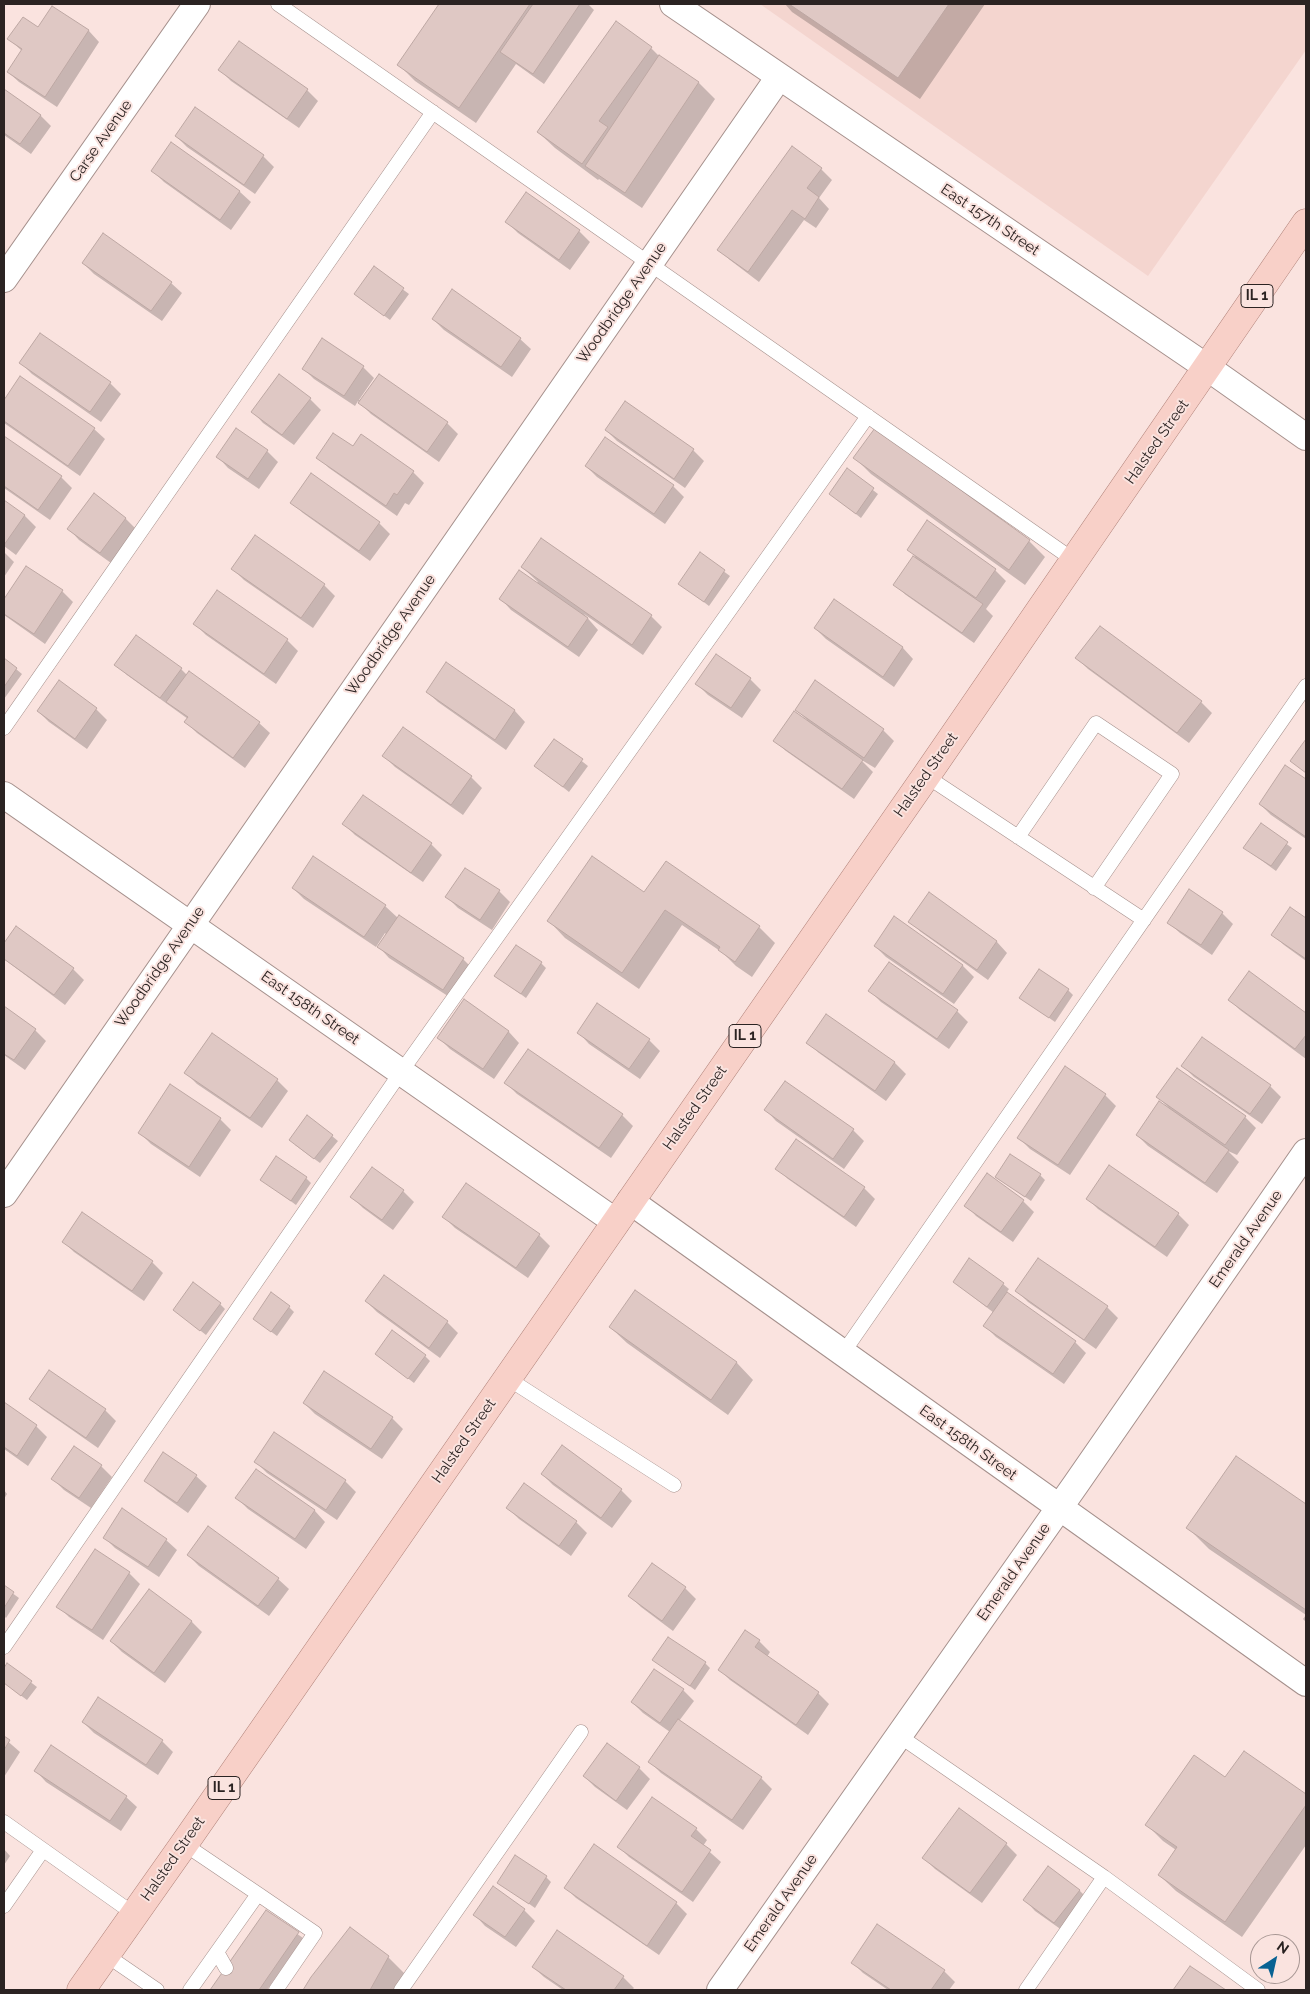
<!DOCTYPE html>
<html>
<head>
<meta charset="utf-8">
<style>
  body { margin:0 }
  #map { position:relative; width:1310px; height:1994px; overflow:hidden; background:#fae3df; font-family:Raleway,sans-serif }
  canvas { display:block }
  .frame { position:absolute; inset:0; border:5px solid #2b2322; pointer-events:none }
  .north { position:absolute; left:1250px; top:1934px; width:50px; height:50px; box-sizing:border-box; background:#fae3df; border:1px solid #a79693; border-radius:50%; rotate:35deg; font-size:14px; font-weight:700; line-height:20px; text-align:center; color:#2b2322 }
  .north::after { content:''; display:block; margin:auto; width:18px; height:22px; background:#086293; clip-path:polygon(50% 0,100% 100%,50% 72%,0 100%) }
</style>
</head>
<body>
<div id="map">
<canvas width="1310" height="1994"></canvas>
<div class="frame"></div>
<div class="north">N</div>
</div>
<script>
const g = document.querySelector('canvas').getContext('2d');
g.lineJoin = 'round';
function fill(path, color) {
  g.fillStyle = color;
  g.fill(path, 'evenodd');
}
function shape(rows) {
  const path = new Path2D();
  for (const r of rows) {
    path.moveTo(r[0], r[1]);
    for (let i = 2; i < r.length; i += 2) path.lineTo(r[i], r[i + 1]);
  }
  return path;
}
function stroke(path, color, width, dash) {
  g.strokeStyle = color;
  g.lineWidth = width;
  g.lineCap = dash ? 'butt' : 'round';
  g.setLineDash(dash || []);
  g.stroke(path);
}
function label(font, color, halo, rows, align = 'center') {
  g.font = font + ' Raleway,sans-serif';
  g.lineWidth = 4;
  g.setLineDash([]);
  g.textBaseline = 'middle';
  g.strokeStyle = halo;
  g.fillStyle = color;
  for (const [text, x, y, turn = 0] of rows) {
    g.save();
    g.translate(x, y);
    g.rotate((+turn || 0) * Math.PI / 180);
    g.textAlign = isNaN(turn) ? turn : align;
    if (halo) g.strokeText(text, 0, 0);
    g.fillText(text, 0, 0);
    g.restore();
  }
}
fill(shape([
  [760,4,1306,4,1306,50,1148,276]
]), '#f4d5cf');
fill(shape([
  [441,4,588,4,594,10,544,84,516,64,476,123,415,81,399,65],
  [785,4,985,4,920,99,792,12],
  [52,7,89,31,99,42,57,107,19,82,8,72,22,51,9,39,39,28],
  [617,23,651,48,660,57,699,83,715,99,642,208,599,179,598,180,555,148,538,132],
  [220,70,307,90,318,101,299,128,231,81],
  [4,90,40,115,51,126,31,154,4,135],
  [195,109,263,156,274,167,255,194,187,147,176,136],
  [172,144,240,192,251,202,231,230,164,182,153,171],
  [792,148,821,169,832,180,819,198,829,209,816,228,804,220,759,282,730,260,719,250],
  [507,222,579,231,590,242,570,270,518,233],
  [83,263,171,283,182,293,162,321,94,274],
  [374,268,409,294,390,320,355,294],
  [433,319,520,339,531,349,512,377,444,330],
  [21,363,110,383,121,394,101,422,32,374],
  [363,367,374,378,359,400,447,423,458,434,439,462,371,414,358,401,355,406,314,379,303,368],
  [21,377,94,429,105,439,80,476,4,423,4,402],
  [310,399,321,410,294,445,263,423,253,412],
  [626,402,693,450,704,461,685,488,617,441,606,430],
  [4,437,61,477,72,488,50,520,4,488],
  [605,439,673,486,684,497,665,524,597,477,586,466],
  [353,448,413,472,424,483,409,505,405,503,397,516,329,468,318,457],
  [267,451,278,462,259,489,228,468,218,457],
  [855,458,1029,541,1045,557,1025,585,871,474],
  [847,470,878,494,861,518,830,494],
  [4,501,25,516,36,527,16,555,4,546],
  [292,502,379,523,390,534,370,561,303,513],
  [125,518,136,529,111,563,79,540,69,529],
  [255,537,324,585,335,596,313,628,244,580,233,569],
  [542,539,651,616,662,627,643,655,584,614,598,630,579,657,511,610,501,599,538,582,522,567],
  [908,549,995,570,1006,581,986,609,993,616,974,643,906,595,895,585,915,556],
  [4,552,14,562,4,577],
  [700,554,730,576,709,606,680,584],
  [26,568,62,591,73,602,45,644,4,615,4,602],
  [217,592,287,640,298,651,276,684,206,635,195,624],
  [835,601,903,648,913,659,894,687,826,639,815,628],
  [716,656,750,679,761,690,742,718,708,695,697,684],
  [1077,658,1201,702,1212,713,1189,743,1088,669],
  [4,659,22,674,4,699],
  [116,664,181,669,187,675,259,723,270,733,245,768,197,733,186,722,188,719,127,675],
  [447,664,515,711,525,722,506,750,438,702,427,692],
  [96,709,107,720,87,749,49,722,38,711],
  [796,709,883,730,894,741,875,768,860,759,873,772,854,799,786,751,775,741,807,720],
  [555,740,588,766,569,792,536,766],
  [384,756,471,777,482,788,463,815,395,767],
  [1285,767,1306,781,1306,839,1271,815,1260,804],
  [344,824,431,844,442,855,423,882,355,835],
  [1261,825,1292,848,1276,871,1250,852],
  [293,888,385,906,398,918,463,959,474,970,454,1000,389,958,379,947,387,935,385,933,376,947,304,899],
  [499,891,510,902,492,930,458,908,447,897],
  [645,894,759,927,775,943,752,977,736,966,723,953,682,925,639,989,565,938,549,921],
  [929,894,997,942,1007,953,988,980,921,932,910,922],
  [1290,909,1306,920,1306,961,1284,945,1273,935],
  [1222,913,1233,924,1212,955,1180,933,1169,923],
  [895,918,963,966,974,977,954,1004,886,957,875,946],
  [16,928,73,969,84,980,65,1005,4,959,4,945],
  [541,963,546,968,526,998,496,976],
  [1249,973,1306,1015,1306,1059,1240,1010,1229,999],
  [1068,990,1073,995,1055,1022,1026,1002],
  [870,991,957,1011,968,1022,949,1049,881,1002],
  [464,1001,509,1032,519,1043,494,1079,450,1049,439,1038],
  [4,1007,35,1030,46,1041,25,1070,4,1055],
  [827,1015,895,1063,906,1074,886,1101,819,1053,808,1043],
  [579,1033,649,1040,660,1051,640,1079,589,1044],
  [1183,1066,1270,1086,1281,1097,1262,1124,1194,1077],
  [186,1073,277,1080,288,1091,262,1128,197,1084],
  [506,1083,622,1115,633,1126,611,1158,517,1094],
  [1105,1095,1116,1106,1070,1175,1030,1149,1019,1138],
  [1158,1097,1245,1117,1256,1128,1237,1155,1228,1151,1239,1162,1217,1193,1148,1146,1137,1135,1169,1108],
  [766,1110,853,1130,864,1141,844,1169,776,1121],
  [220,1119,231,1130,200,1177,151,1144,140,1133],
  [332,1136,338,1141,320,1163,295,1145],
  [1109,1167,1178,1214,1189,1225,1167,1257,1098,1209,1087,1198],
  [777,1168,864,1188,875,1199,856,1227,788,1179],
  [987,1175,1023,1201,1034,1212,1013,1242,976,1216,966,1205],
  [1040,1175,1045,1180,1031,1201,996,1177],
  [306,1178,311,1183,296,1205,262,1180],
  [467,1185,539,1235,550,1246,528,1278,455,1228,444,1217],
  [403,1191,414,1202,393,1230,363,1208,352,1197],
  [63,1241,152,1262,163,1273,144,1301,74,1252],
  [970,1260,1003,1284,1009,1289,1006,1293,1075,1342,1086,1353,1064,1384,996,1337,985,1326,994,1313,954,1282],
  [384,1277,447,1322,458,1333,440,1358,377,1312,366,1301],
  [636,1291,737,1363,753,1380,728,1415,627,1343,610,1327],
  [1017,1291,1107,1307,1118,1318,1096,1349,1028,1302],
  [220,1304,225,1309,206,1335,174,1310],
  [289,1307,294,1312,277,1336,254,1319],
  [376,1354,425,1356,430,1361,414,1383],
  [31,1399,105,1410,116,1421,98,1448,42,1409],
  [4,1403,36,1426,47,1437,28,1466,4,1449],
  [304,1403,392,1418,403,1429,382,1459,315,1414],
  [1236,1458,1306,1506,1306,1622,1303,1619,1306,1615,1209,1549,1188,1528],
  [256,1462,345,1481,356,1492,337,1520,267,1473],
  [101,1466,112,1477,91,1508,64,1490,53,1479],
  [256,1471,315,1511,325,1522,306,1549,248,1509,237,1498],
  [542,1474,621,1490,632,1501,612,1528,553,1485],
  [196,1476,207,1486,188,1513,157,1491,146,1480],
  [524,1485,576,1522,587,1533,571,1556,519,1519,508,1508],
  [4,1490,7,1494,4,1499],
  [104,1537,166,1540,177,1550,159,1577,115,1548],
  [188,1555,278,1579,289,1589,269,1616,199,1566],
  [653,1565,685,1588,696,1599,673,1631,641,1607,630,1596],
  [129,1573,140,1584,103,1640,69,1617,58,1606],
  [4,1587,19,1598,6,1618,4,1616],
  [149,1590,192,1622,202,1632,165,1683,122,1652,111,1641],
  [759,1641,770,1652,767,1657,818,1693,829,1704,808,1735,730,1680,719,1669],
  [654,1660,705,1663,710,1668,695,1690],
  [8,1665,37,1687,27,1700,4,1683,4,1670],
  [683,1690,694,1701,679,1721,761,1778,772,1789,743,1830,661,1773,650,1762,670,1732,643,1713,632,1702],
  [83,1722,162,1741,173,1752,158,1775,94,1733],
  [4,1738,20,1752,4,1777],
  [1244,1753,1306,1796,1306,1845,1242,1937,1176,1891,1159,1875,1176,1850,1163,1841,1147,1825,1226,1779],
  [639,1768,650,1779,627,1810,595,1787,584,1776],
  [36,1771,126,1797,137,1807,121,1831,46,1782],
  [959,1810,1006,1844,1017,1855,982,1903,935,1869,924,1858],
  [696,1829,707,1840,703,1846,721,1862,693,1902,629,1857,618,1846],
  [594,1846,676,1903,687,1914,659,1955,576,1898,565,1887],
  [4,1849,10,1856,4,1865],
  [546,1877,551,1882,535,1908,499,1883],
  [1079,1890,1090,1901,1066,1933,1035,1911,1025,1900],
  [524,1910,535,1921,516,1947,485,1926,475,1915],
  [266,1912,303,1938,267,1990,212,1990],
  [388,1957,404,1973,395,1990,305,1990,312,1977],
  [852,1962,944,1971,955,1982,949,1990,888,1990,863,1973],
  [533,1967,623,1977,634,1988,632,1990,563,1990,544,1977]
]), '#0003');
const building = shape([
  [439,4,530,4,459,108,397,65,439,4],
  [533,4,580,4,533,74,500,52,533,4],
  [789,4,949,4,898,78,789,4],
  [52,6,89,30,45,97,7,72,22,49,7,39,23,17,38,27,52,6],
  [616,21,652,47,599,121,608,127,582,164,537,132,616,21],
  [239,41,308,89,287,119,218,70,239,41],
  [659,55,699,82,625,193,585,166,659,55],
  [4,89,41,115,20,144,4,133,4,89],
  [195,107,264,155,244,185,175,136,195,107],
  [171,142,240,191,220,220,151,171,171,142],
  [792,146,822,168,807,188,819,197,805,219,792,210,748,272,717,250,792,146],
  [526,192,580,230,559,260,505,222,526,192],
  [103,233,172,282,151,311,82,263,103,233],
  [374,266,404,288,384,316,354,294,374,266],
  [452,289,521,338,501,367,432,319,452,289],
  [40,333,111,382,90,412,19,363,40,333],
  [322,338,364,366,344,396,302,369,322,338],
  [279,374,311,398,282,435,251,412,279,374],
  [379,374,448,422,427,452,358,403,379,374],
  [20,376,95,428,68,466,4,421,4,400,20,376],
  [625,401,694,449,674,479,605,430,625,401],
  [236,428,268,450,248,479,216,457,236,428],
  [875,428,1030,540,1009,570,853,458,875,428],
  [333,433,353,446,361,434,414,471,397,495,394,493,386,506,316,458,333,433],
  [4,436,62,476,38,510,4,486,4,436],
  [605,437,674,485,654,514,585,466,605,437],
  [847,468,874,488,856,514,829,494,847,468],
  [311,473,380,522,359,551,290,503,311,473],
  [94,493,126,518,100,553,67,529,94,493],
  [4,500,25,515,4,545,4,500],
  [927,520,996,569,976,598,907,550,927,520],
  [255,535,325,584,301,618,231,569,255,535],
  [541,538,652,615,632,645,521,567,541,538],
  [700,552,725,570,704,602,678,584,700,552],
  [913,556,983,604,962,633,893,585,913,556],
  [26,566,63,590,34,634,4,614,4,599,26,566],
  [519,570,588,618,568,647,499,599,519,570],
  [217,590,288,639,264,674,193,624,217,590],
  [834,599,903,647,883,677,814,628,834,599],
  [1100,626,1202,701,1177,733,1075,658,1100,626],
  [136,635,182,668,160,698,114,665,136,635],
  [716,654,751,678,731,708,695,684,716,654],
  [4,658,17,668,4,687,4,658],
  [446,662,515,710,495,740,426,692,446,662],
  [189,671,260,722,233,758,184,722,188,717,166,702,189,671],
  [59,680,97,708,75,739,37,711,59,680],
  [815,680,884,729,864,758,795,710,815,680],
  [794,711,863,760,842,789,773,741,794,711],
  [403,727,472,776,451,805,382,756,403,727],
  [554,739,583,759,563,787,534,766,554,739],
  [1306,739,1306,773,1290,761,1306,739],
  [1285,765,1306,779,1306,837,1259,804,1285,765],
  [363,795,432,843,411,873,342,824,363,795],
  [1261,823,1288,842,1271,866,1243,848,1261,823],
  [313,856,386,905,364,937,292,888,313,856],
  [592,856,644,892,666,861,760,926,735,962,718,950,720,947,665,910,622,973,547,921,592,856],
  [465,868,500,890,480,920,445,897,465,868],
  [1189,889,1223,912,1201,945,1167,923,1189,889],
  [929,892,997,941,977,970,908,922,929,892],
  [1290,907,1306,918,1306,959,1271,935,1290,907],
  [399,915,464,958,443,990,377,947,399,915],
  [894,916,963,965,943,994,874,946,894,916],
  [16,926,74,968,54,995,4,959,4,943,16,926],
  [516,945,542,962,521,994,494,976,516,945],
  [889,962,958,1010,937,1039,868,991,889,962],
  [1039,969,1069,989,1049,1018,1019,998,1039,969],
  [1249,971,1306,1013,1306,1035,1295,1049,1228,1000,1249,971],
  [464,999,509,1031,483,1069,437,1038,464,999],
  [597,1003,650,1039,629,1069,577,1033,597,1003],
  [4,1006,36,1029,14,1060,4,1054,4,1006],
  [826,1014,895,1062,875,1091,806,1043,826,1014],
  [212,1033,278,1079,250,1118,184,1073,212,1033],
  [1202,1037,1271,1085,1250,1114,1181,1066,1202,1037],
  [528,1049,623,1114,599,1148,504,1083,528,1049],
  [1065,1066,1106,1094,1058,1165,1017,1138,1065,1066],
  [1177,1068,1246,1116,1225,1145,1156,1097,1177,1068],
  [785,1081,854,1129,833,1159,764,1110,785,1081],
  [170,1084,221,1118,189,1167,138,1133,170,1084],
  [1159,1101,1229,1150,1205,1183,1136,1135,1159,1101],
  [307,1115,333,1135,314,1159,289,1140,307,1115],
  [796,1139,865,1187,844,1217,775,1169,796,1139],
  [1010,1154,1041,1174,1025,1197,995,1177,1010,1154],
  [276,1156,307,1177,291,1201,260,1180,276,1156],
  [1109,1165,1179,1213,1155,1247,1086,1199,1109,1165],
  [372,1167,404,1190,382,1220,350,1197,372,1167],
  [987,1173,1024,1200,1001,1232,964,1206,987,1173],
  [466,1183,540,1234,516,1268,442,1217,466,1183],
  [82,1212,153,1261,132,1291,62,1242,82,1212],
  [969,1258,1004,1283,987,1307,953,1282,969,1258],
  [1038,1258,1108,1306,1084,1340,1015,1291,1038,1258],
  [384,1275,448,1321,429,1348,365,1301,384,1275],
  [193,1282,221,1303,200,1331,173,1310,193,1282],
  [635,1290,737,1362,711,1400,609,1327,635,1290],
  [271,1292,290,1306,271,1332,253,1319,271,1292],
  [1007,1292,1076,1341,1053,1374,983,1326,1007,1292],
  [392,1330,426,1355,408,1379,375,1354,392,1330],
  [49,1370,106,1409,86,1438,29,1399,49,1370],
  [324,1371,393,1417,371,1449,303,1403,324,1371],
  [4,1402,37,1425,17,1456,4,1447,4,1402],
  [274,1432,346,1480,326,1510,254,1462,274,1432],
  [562,1445,622,1489,601,1518,541,1474,562,1445],
  [74,1446,102,1465,79,1498,51,1479,74,1446],
  [163,1452,197,1475,177,1503,144,1481,163,1452],
  [1236,1456,1306,1504,1306,1610,1186,1528,1236,1456],
  [256,1469,315,1510,295,1539,235,1498,256,1469],
  [524,1483,577,1521,559,1546,506,1508,524,1483],
  [122,1508,167,1539,148,1567,103,1538,122,1508],
  [208,1526,279,1578,258,1606,187,1555,208,1526],
  [95,1549,130,1572,92,1630,56,1607,95,1549],
  [652,1563,686,1587,662,1621,628,1596,652,1563],
  [4,1585,14,1592,4,1608,4,1585],
  [149,1589,192,1621,154,1673,110,1641,149,1589],
  [745,1630,760,1640,755,1647,819,1692,796,1725,718,1670,745,1630],
  [668,1637,706,1662,690,1686,652,1660,668,1637],
  [7,1663,32,1681,21,1696,4,1683,4,1668,7,1663],
  [654,1669,684,1689,660,1723,631,1702,654,1669],
  [98,1697,163,1740,146,1765,82,1722,98,1697],
  [678,1719,762,1777,732,1820,648,1762,678,1719],
  [4,1736,10,1740,4,1750,4,1736],
  [607,1743,640,1767,616,1801,583,1776,607,1743],
  [51,1745,127,1796,110,1821,34,1771,51,1745],
  [1244,1751,1306,1794,1306,1805,1225,1922,1158,1875,1177,1847,1145,1825,1194,1755,1225,1777,1244,1751],
  [652,1797,697,1828,691,1836,711,1850,682,1892,617,1847,652,1797],
  [959,1808,1007,1843,970,1893,922,1858,959,1808],
  [594,1844,677,1902,647,1946,564,1888,594,1844],
  [515,1855,547,1876,529,1904,497,1883,515,1855],
  [1048,1866,1080,1890,1054,1923,1023,1900,1048,1866],
  [493,1886,525,1909,505,1937,473,1915,493,1886],
  [266,1910,299,1932,259,1990,210,1990,266,1910],
  [877,1924,945,1970,931,1990,891,1990,851,1963,877,1924],
  [350,1927,389,1956,370,1990,303,1990,311,1977,350,1927],
  [557,1930,624,1976,614,1990,566,1990,532,1967,557,1930],
  [1190,1966,1226,1990,1173,1990,1190,1966]
]);
fill(building, '#dfc8c4');
stroke(building, '#bda7a3', 1);
const service = shape([
  [278,4,1075,561],
  [4,728,433,112],
  [926,776,1144,920],
  [1018,837,1096,723,1172,774,1094,888],
  [843,1353,1306,686],
  [507,1378,674,1485],
  [4,1647,401,1072,868,416],
  [898,1735,1104,1877,1258,1990],
  [4,1822,134,1914],
  [184,1844,258,1894,190,1990],
  [258,1894,315,1933,276,1990],
  [4,1906,43,1850],
  [217,1952,226,1968],
  [106,1955,157,1990],
  [401,1990,581,1732],
  [1026,1990,1104,1877]
]);
const minor = shape([
  [673,4,1208,368,1306,437],
  [4,279,197,4],
  [4,795,616,1222],
  [4,1194,779,77],
  [630,1201,1306,1683],
  [720,1990,1076,1484,1306,1152]
]);
const primary = shape([
  [81,1990,184,1844,926,776,1306,223]
]);
stroke(service, '#a5908c', 15);
stroke(minor, '#a5908c', 28);
stroke(primary, '#ad7f76', 29);
stroke(service, '#fff', 14);
stroke(minor, '#fff', 26);
stroke(primary, '#f8d0c8', 28);
for (const [x, y, w] of [
  [1257,296,32],
  [745,1036,32],
  [224,1788,32]
]) {
  const box = new Path2D();
  box.roundRect(x - w / 2, y - 11.5, w, 23, 4);
  g.fillStyle = '#fae3df';
  g.fill(box);
  stroke(box, '#2b2322', 1);
}
label('bold 14px', '#2b2322', null, [
  ["IL 1",1257,296],
  ["IL 1",745,1036],
  ["IL 1",224,1788]
]);
label('15px', '#2b2322', '#fae3df', [
  ["Carse Avenue",101,141,-55],
  ["East 157th Street",990,220,34],
  ["Woodbridge Avenue",622,303,-55],
  ["Halsted Street",1157,442,-55],
  ["Woodbridge Avenue",391,635,-55],
  ["Halsted Street",926,775,-55],
  ["Woodbridge Avenue",160,967,-55],
  ["East 158th Street",310,1008,35],
  ["Halsted Street",695,1108,-55],
  ["Emerald Avenue",1246,1239,-55],
  ["Halsted Street",464,1441,-55],
  ["East 158th Street",968,1443,36],
  ["Emerald Avenue",1014,1572,-55],
  ["Halsted Street",173,1859,-55],
  ["Emerald Avenue",781,1903,-55]
]);
</script>
</body>
</html>
